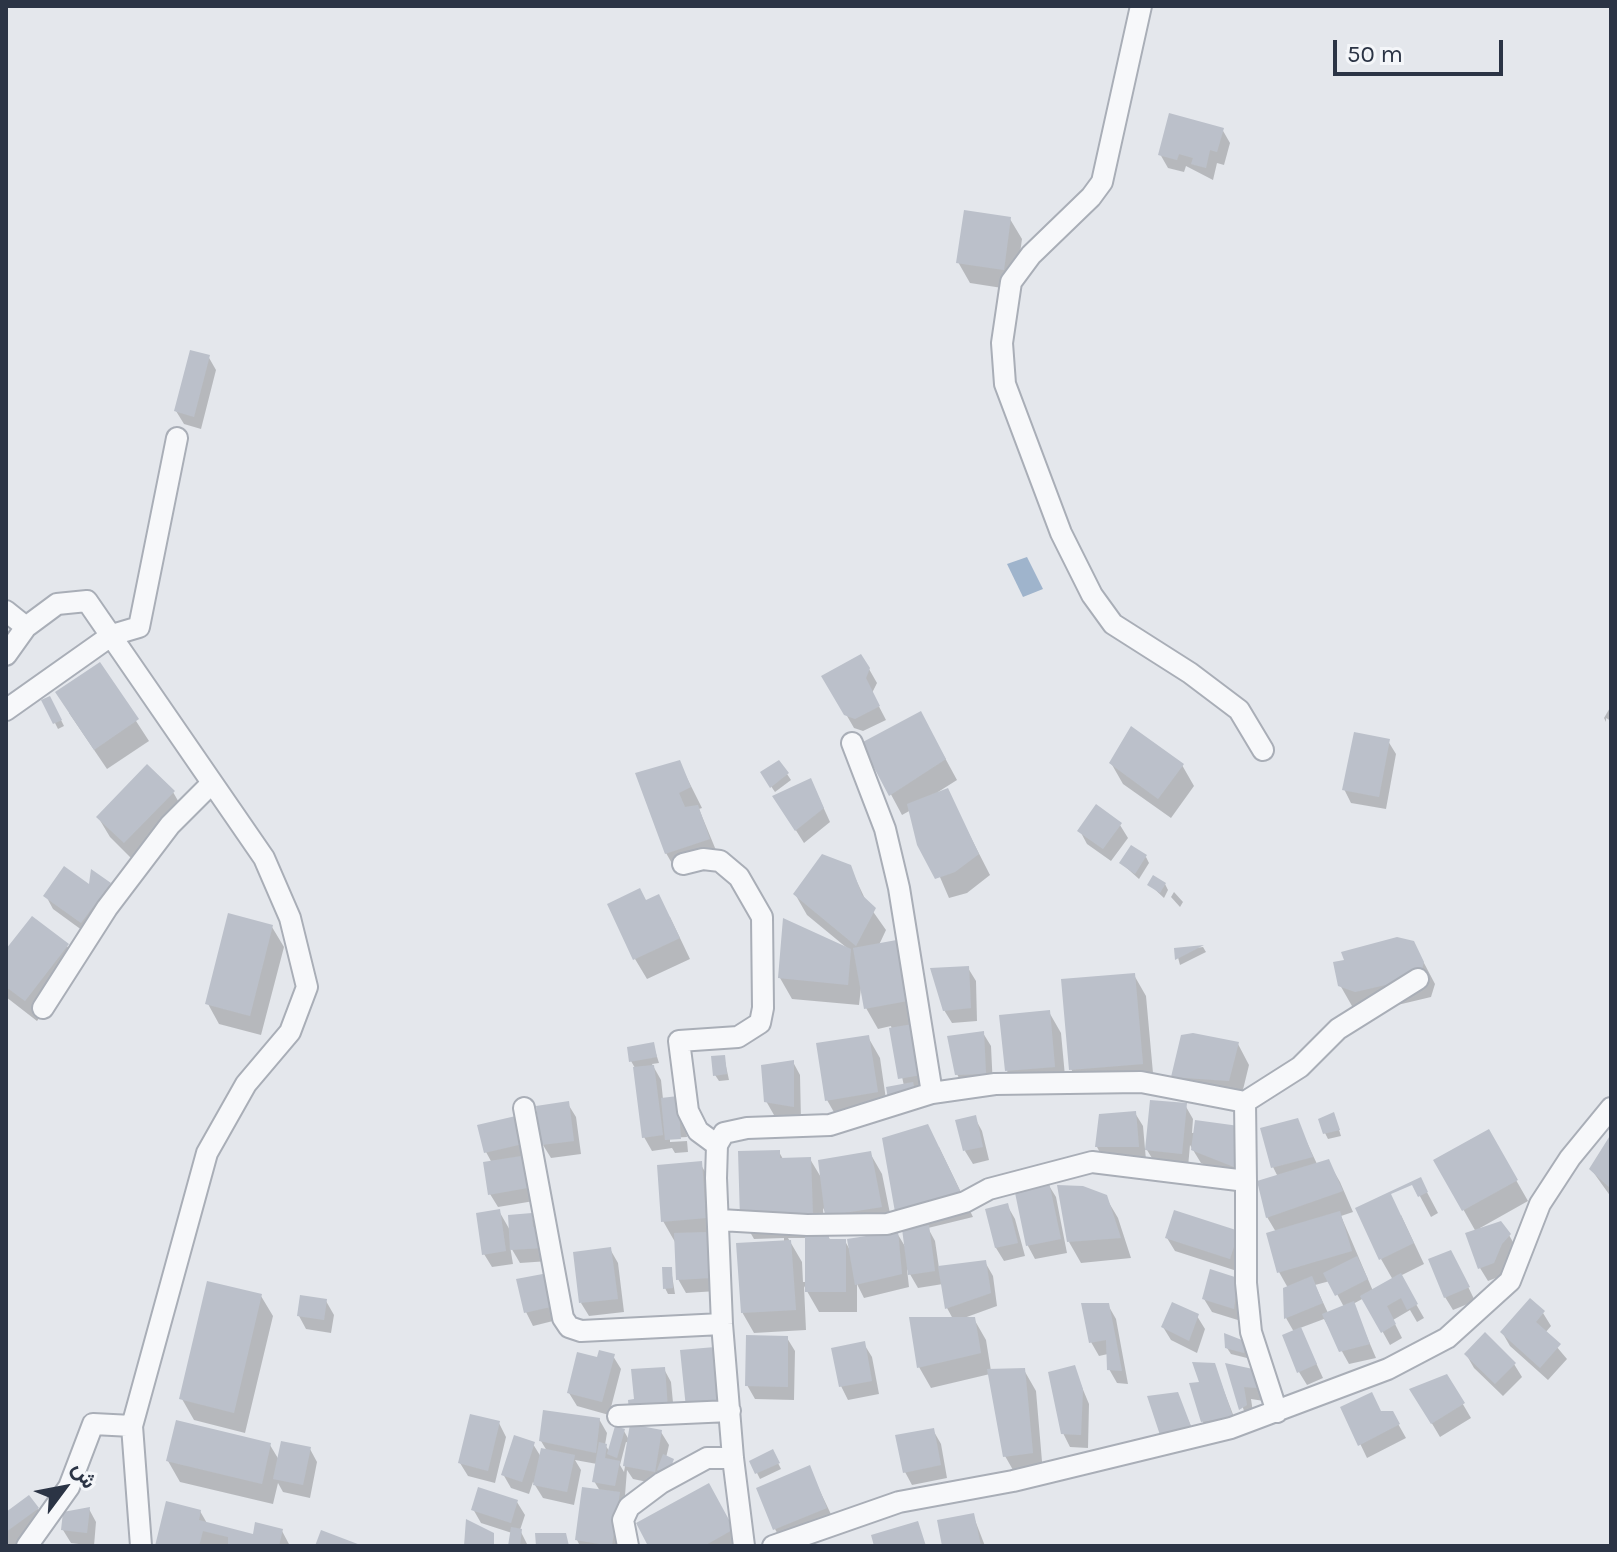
<!DOCTYPE html>
<html>
<head>
<meta charset="utf-8">
<style>
  body { margin:0 }
  #map { position:relative; width:1617px; height:1552px; overflow:hidden; background:#e4e7ec; font-family:Karla,Vazirmatn,sans-serif }
  canvas { display:block }
  .frame { position:absolute; inset:0; border:8px solid #2b3445; pointer-events:none }
  .north { position:absolute; left:24px; top:1448px; width:80px; height:80px; -webkit-text-stroke:6px #f4f6f9; paint-order:stroke; rotate:58deg; font-size:22px; font-weight:700; line-height:32px; text-align:center; color:#2b3445 }
  .north::after { content:''; display:block; margin:auto; width:28px; height:36px; background:#2b3445; clip-path:polygon(50% 0,100% 100%,50% 72%,0 100%) }
  .scale { position:absolute; left:1333px; top:40px; width:170px; height:36px; box-sizing:border-box; border:4px solid #2b3445; border-top:0; padding-left:10px; font-size:24px; line-height:28px; white-space:nowrap; color:#2b3445; -webkit-text-stroke:6px #f4f6f9; paint-order:stroke }
</style>
</head>
<body>
<div id="map">
<canvas width="1617" height="1552"></canvas>
<div class="frame"></div>
<div class="north">ش</div>
<div class="scale">50 m</div>
</div>
<script>
const g = document.querySelector('canvas').getContext('2d');
g.lineJoin = 'round';
function fill(path, color) {
  g.fillStyle = color;
  g.fill(path, 'evenodd');
}
function shape(rows) {
  const path = new Path2D();
  for (const r of rows) {
    path.moveTo(r[0], r[1]);
    for (let i = 2; i < r.length; i += 2) path.lineTo(r[i], r[i + 1]);
  }
  return path;
}
function stroke(path, color, width, dash) {
  g.strokeStyle = color;
  g.lineWidth = width;
  g.lineCap = dash ? 'butt' : 'round';
  g.setLineDash(dash || []);
  g.stroke(path);
}
fill(shape([
  [1027,557,1043,589,1023,597,1007,564]
]), '#9fb4cc');
fill(shape([
  [1222,129,1230,143,1224,165,1217,163,1213,180,1186,166,1184,172,1168,168,1160,154],
  [1010,219,1022,239,1015,290,970,283,958,262],
  [208,356,216,370,201,429,184,424,176,411],
  [99,664,149,741,107,769,69,713],
  [869,669,877,683,872,693,886,720,863,731,854,728,824,676],
  [50,698,64,726,58,729,44,701],
  [1611,706,1611,721,1606,718,1606,722,1604,718],
  [932,734,957,780,938,792,947,791,990,875,967,893,949,898,911,810,902,815,864,744],
  [1388,741,1396,754,1386,809,1351,803,1344,789],
  [679,762,702,808,699,809,720,860,678,874,666,853],
  [1111,763,1182,765,1194,786,1171,818,1123,784],
  [762,773,787,774,791,780,775,792],
  [811,780,830,822,804,843,783,810],
  [173,792,185,813,136,863,110,837,98,817],
  [1120,825,1128,838,1111,861,1087,844,1080,831],
  [1146,857,1149,863,1139,879,1121,863],
  [850,867,867,903,886,930,879,945,923,1021,910,1023,920,1039,928,1088,916,1090,904,1086,891,1026,878,1029,866,1008,861,988,859,1005,792,999,780,978,847,948,807,915,795,894],
  [109,884,117,898,90,936,53,909,46,896],
  [1165,884,1168,890,1164,898,1150,885],
  [1174,892,1183,902,1180,907,1171,897],
  [646,902,670,917,690,959,647,979,635,959],
  [272,927,284,947,261,1035,219,1024,208,1004],
  [1413,942,1435,984,1431,997,1368,1012,1352,1006,1340,985,1347,962],
  [67,946,79,966,37,1021,6,997,6,953],
  [1203,947,1206,952,1180,965,1176,950],
  [968,968,976,981,977,1021,952,1023,944,1010],
  [1134,975,1146,996,1154,1084,1083,1090,1071,1069],
  [1049,1012,1061,1033,1066,1087,1019,1091,1007,1071],
  [983,1033,991,1046,993,1087,964,1088,957,1074],
  [868,1037,880,1058,888,1113,839,1121,827,1100],
  [653,1044,659,1063,652,1064,661,1080,663,1099,684,1112,687,1137,670,1138,670,1142,687,1141,688,1152,675,1153,672,1148,652,1151,644,1137,635,1068,631,1061],
  [1238,1044,1249,1065,1240,1102,1185,1098,1173,1077],
  [724,1057,729,1080,719,1081,715,1075],
  [793,1062,800,1075,801,1120,774,1115,766,1101],
  [568,1104,576,1117,581,1154,551,1158,543,1145],
  [1185,1105,1193,1119,1192,1133,1237,1128,1246,1181,1201,1163,1190,1145,1188,1167,1155,1163,1147,1150],
  [1135,1113,1143,1126,1146,1160,1104,1160,1097,1147],
  [1334,1114,1341,1136,1328,1139,1325,1133],
  [519,1117,540,1200,498,1207,490,1194,492,1163,486,1152],
  [975,1118,982,1131,989,1160,973,1164,965,1151],
  [1297,1121,1317,1164,1328,1161,1340,1182,1353,1212,1341,1216,1373,1291,1393,1280,1381,1259,1401,1215,1424,1264,1400,1276,1424,1318,1417,1322,1410,1310,1393,1320,1402,1338,1390,1345,1364,1298,1353,1304,1376,1358,1349,1364,1324,1319,1300,1328,1323,1378,1307,1385,1299,1372,1294,1332,1286,1318,1288,1288,1279,1272,1276,1232,1267,1217,1278,1177,1273,1167],
  [1330,1281,1344,1307,1328,1313,1315,1285],
  [1488,1131,1528,1201,1480,1228,1509,1235,1517,1249,1508,1257,1501,1276,1488,1281,1480,1268,1476,1232,1436,1161],
  [1611,1140,1611,1197,1591,1169],
  [939,1147,973,1217,928,1228,935,1241,939,1268,985,1262,993,1276,997,1306,964,1318,974,1319,986,1340,991,1371,1024,1370,1036,1391,1043,1473,1017,1477,1005,1456,990,1374,931,1388,919,1367,953,1319,947,1308,943,1284,918,1288,907,1269,909,1287,864,1298,857,1284,857,1312,819,1312,804,1286,806,1330,754,1333,742,1312,784,1242,784,1238,754,1239,742,1218,779,1152,783,1159,810,1159,822,1179,870,1153,882,1174,893,1228,839,1236,823,1208,824,1233,832,1241,845,1241,851,1252,897,1233,906,1248,904,1231],
  [788,1238,807,1238,807,1282,803,1282,802,1262],
  [700,1163,712,1184,717,1291,686,1293,678,1279,675,1242,663,1221],
  [1420,1179,1438,1213,1431,1217,1413,1183],
  [1048,1184,1056,1197,1067,1253,1035,1259,1028,1246,1017,1190],
  [1105,1196,1118,1218,1131,1258,1081,1263,1069,1242],
  [1007,1205,1015,1219,1025,1256,1004,1261,996,1248,987,1210],
  [499,1211,511,1232,531,1215,549,1261,520,1263,510,1246,513,1264,492,1267,484,1254],
  [1237,1232,1237,1271,1175,1251,1167,1238],
  [610,1249,618,1263,624,1312,589,1316,581,1303],
  [1458,1266,1475,1301,1453,1310,1445,1297],
  [671,1269,675,1294,668,1294,665,1288],
  [547,1275,561,1319,533,1326,526,1312],
  [1236,1280,1241,1321,1212,1312,1204,1299],
  [261,1296,273,1316,245,1433,194,1420,182,1399],
  [326,1301,334,1315,331,1333,306,1329,299,1316],
  [1108,1305,1116,1319,1128,1384,1117,1383,1109,1369,1108,1354,1099,1356,1091,1342],
  [1543,1313,1551,1326,1545,1333,1567,1359,1548,1380,1510,1346,1502,1332],
  [1197,1316,1205,1329,1197,1353,1171,1340,1163,1327],
  [787,1338,795,1351,794,1400,755,1399,747,1385],
  [864,1344,872,1357,879,1394,848,1400,841,1386],
  [1246,1344,1249,1350,1247,1358,1231,1354,1227,1348],
  [1466,1354,1514,1364,1522,1377,1503,1396,1474,1368],
  [613,1356,621,1369,609,1415,577,1406,569,1393,598,1360],
  [1214,1365,1239,1430,1210,1435,1203,1422,1201,1383],
  [1228,1366,1252,1371,1260,1385,1264,1401,1251,1399,1254,1419,1248,1422],
  [1074,1368,1089,1404,1088,1448,1070,1447,1063,1433],
  [664,1369,671,1382,675,1423,639,1426,631,1412,636,1401],
  [1447,1377,1471,1418,1440,1437,1412,1390],
  [1177,1394,1197,1440,1170,1447,1162,1434],
  [1343,1408,1392,1413,1406,1438,1367,1458],
  [599,1419,607,1433,605,1445,610,1452,624,1431,629,1440,661,1432,669,1445,666,1458,676,1467,662,1485,633,1479,627,1470,621,1546,580,1546,577,1540,600,1491,594,1481,597,1464,575,1460,581,1470,574,1505,543,1498,533,1482,529,1494,511,1488,503,1474,533,1444,541,1457,547,1451,541,1441],
  [626,1442,629,1443,624,1472,620,1465],
  [499,1423,506,1437,495,1483,468,1476,460,1463],
  [933,1430,941,1444,947,1478,912,1485,905,1472],
  [270,1445,279,1460,310,1449,317,1462,310,1498,283,1492,278,1483,273,1504,180,1482,168,1461],
  [772,1451,781,1469,760,1479,751,1461],
  [809,1468,838,1529,784,1546,775,1529],
  [708,1486,741,1546,651,1546],
  [517,1502,525,1515,520,1530,528,1546,510,1546,512,1533,481,1523,473,1509],
  [38,1509,45,1522,13,1546,6,1546,6,1515],
  [89,1509,96,1522,94,1546,71,1543,63,1530],
  [200,1511,208,1525,254,1536,282,1531,290,1546,157,1546],
  [973,1515,985,1546,944,1546]
]), '#0003');
fill(shape([
  [1169,113,1224,128,1217,152,1210,150,1206,168,1191,164,1193,158,1179,154,1177,160,1158,155],
  [964,210,1011,217,1004,270,956,263],
  [190,350,210,355,194,417,174,411],
  [861,654,870,668,866,678,880,706,855,719,844,715,821,676],
  [100,662,139,719,94,750,55,692],
  [50,696,62,720,53,724,41,700],
  [921,711,946,759,889,796,861,743],
  [1131,726,1184,764,1158,799,1109,763],
  [1354,732,1390,739,1379,797,1342,790],
  [680,760,691,787,679,793,685,807,698,805,710,839,665,854,635,773],
  [779,760,789,773,770,788,760,772],
  [147,764,175,791,124,843,96,817],
  [811,778,824,808,795,831,772,796],
  [948,788,979,854,955,872,935,879,917,845,907,804],
  [1096,804,1122,823,1103,849,1077,831],
  [1131,845,1147,855,1135,874,1119,863],
  [822,854,851,865,862,895,876,908,856,946,793,894],
  [64,866,89,884,91,869,111,883,81,923,43,896],
  [1153,875,1166,883,1160,893,1147,885],
  [640,888,646,900,659,894,680,938,633,960,607,904],
  [228,913,273,925,250,1016,205,1004],
  [32,916,69,944,25,1001,6,987,6,949],
  [783,918,851,949,848,985,778,978],
  [1397,937,1414,941,1424,962,1420,977,1355,992,1338,986,1333,962,1344,960,1341,952],
  [902,939,913,1000,864,1009,853,948],
  [1204,945,1175,960,1174,948],
  [969,966,971,1008,943,1011,930,968],
  [1135,973,1143,1064,1069,1070,1061,979],
  [1050,1010,1055,1067,1005,1071,999,1015],
  [913,1024,921,1075,898,1079,889,1028],
  [984,1031,986,1074,955,1075,947,1036],
  [1193,1033,1239,1042,1229,1081,1171,1077,1181,1035],
  [869,1035,878,1092,825,1101,816,1043],
  [654,1042,657,1057,629,1062,627,1047],
  [725,1055,727,1074,713,1076,711,1056],
  [794,1060,794,1107,764,1102,761,1065],
  [654,1065,663,1135,642,1138,633,1067],
  [913,1082,916,1094,888,1099,886,1087],
  [678,1096,681,1139,665,1140,661,1098],
  [1150,1100,1187,1103,1182,1154,1145,1150],
  [569,1101,574,1141,541,1145,536,1106],
  [1136,1111,1139,1147,1095,1147,1099,1114],
  [1334,1112,1340,1130,1323,1134,1318,1119],
  [520,1115,527,1143,484,1153,477,1125],
  [976,1115,983,1147,963,1151,955,1120],
  [1298,1118,1313,1157,1271,1168,1260,1128],
  [1195,1120,1239,1126,1239,1169,1191,1150],
  [928,1124,963,1197,895,1212,882,1138],
  [1489,1129,1518,1180,1462,1211,1433,1160],
  [1611,1134,1611,1189,1589,1169],
  [780,1150,780,1158,811,1157,813,1217,740,1219,738,1151],
  [871,1151,882,1207,825,1216,818,1160],
  [528,1155,533,1187,488,1195,483,1162],
  [1329,1159,1343,1191,1266,1218,1257,1181],
  [702,1161,706,1218,661,1222,657,1165],
  [1421,1177,1428,1192,1418,1197,1412,1185,1391,1194,1414,1243,1379,1260,1355,1208],
  [1049,1182,1061,1239,1026,1246,1014,1188],
  [1057,1185,1083,1186,1107,1195,1121,1238,1067,1242],
  [1008,1203,1018,1243,995,1248,985,1209],
  [500,1209,506,1251,482,1255,476,1213],
  [1174,1210,1239,1231,1230,1259,1165,1238],
  [1340,1211,1352,1251,1277,1273,1266,1233],
  [532,1213,533,1227,541,1227,543,1248,510,1250,508,1215],
  [1501,1221,1511,1234,1502,1244,1494,1263,1478,1269,1465,1233],
  [929,1225,935,1271,908,1275,902,1229],
  [805,1231,829,1231,829,1239,846,1239,846,1292,805,1292],
  [898,1231,902,1274,855,1285,847,1239],
  [709,1232,711,1278,676,1280,674,1233],
  [791,1240,796,1310,741,1313,736,1243],
  [611,1247,618,1299,579,1303,573,1252],
  [1451,1250,1470,1287,1444,1298,1428,1259],
  [1357,1256,1368,1279,1335,1296,1323,1273],
  [986,1260,991,1293,945,1309,938,1266],
  [662,1267,672,1267,673,1288,663,1289],
  [1210,1269,1238,1278,1234,1309,1202,1299],
  [548,1273,555,1306,524,1313,516,1279],
  [1401,1273,1418,1304,1407,1310,1401,1298,1387,1306,1396,1324,1381,1333,1360,1296],
  [1312,1276,1323,1303,1284,1319,1283,1288],
  [207,1281,262,1294,234,1413,179,1399],
  [300,1295,327,1299,324,1320,297,1316],
  [1530,1298,1545,1311,1536,1322,1561,1344,1540,1368,1500,1332],
  [1354,1301,1370,1344,1339,1352,1322,1314],
  [1172,1302,1199,1314,1189,1341,1161,1327],
  [1081,1303,1109,1303,1122,1371,1107,1370,1106,1340,1089,1343],
  [909,1317,975,1317,981,1353,917,1368],
  [1301,1327,1317,1364,1297,1373,1282,1335],
  [1485,1332,1516,1363,1495,1384,1464,1354],
  [1224,1333,1247,1342,1244,1353,1225,1348],
  [746,1335,788,1336,788,1387,745,1386],
  [865,1341,872,1381,839,1387,831,1348],
  [715,1347,721,1404,686,1408,680,1350],
  [599,1350,615,1354,602,1402,567,1393,577,1352,597,1357],
  [1192,1362,1215,1363,1233,1417,1201,1422,1189,1383,1199,1382],
  [1225,1363,1253,1369,1258,1388,1244,1387,1247,1405,1239,1410],
  [1075,1365,1083,1389,1081,1435,1061,1434,1048,1372],
  [665,1367,668,1410,629,1413,628,1400,634,1399,631,1369],
  [1025,1368,1033,1453,1003,1457,987,1369],
  [1447,1374,1465,1403,1431,1424,1409,1389],
  [1178,1392,1191,1426,1160,1435,1147,1396],
  [1372,1392,1381,1411,1393,1411,1400,1424,1358,1446,1340,1407],
  [543,1410,600,1418,596,1453,539,1441],
  [470,1414,500,1421,488,1471,458,1463],
  [176,1420,271,1443,262,1484,166,1461],
  [630,1424,662,1430,655,1472,623,1466],
  [615,1426,625,1429,617,1458,607,1454],
  [934,1428,941,1465,903,1473,895,1435],
  [514,1435,535,1442,522,1482,501,1475],
  [281,1441,311,1447,303,1485,273,1479],
  [599,1442,607,1444,605,1458,620,1461,615,1486,592,1482],
  [541,1448,575,1455,567,1492,533,1485],
  [773,1449,780,1463,755,1474,749,1461],
  [663,1454,674,1459,668,1475,657,1470],
  [810,1465,827,1508,773,1530,756,1488],
  [709,1483,734,1529,704,1546,648,1546,636,1523],
  [478,1487,518,1500,511,1523,471,1510],
  [582,1487,620,1492,612,1546,575,1540],
  [29,1495,39,1508,6,1532,6,1512],
  [166,1501,201,1510,199,1520,253,1534,255,1522,283,1529,279,1546,228,1546,228,1537,203,1531,199,1546,155,1546],
  [90,1507,87,1533,61,1530,63,1512],
  [974,1513,981,1546,942,1546,937,1520],
  [466,1519,494,1533,494,1546,464,1546],
  [918,1521,926,1546,874,1546,871,1535],
  [511,1527,522,1529,520,1546,508,1546],
  [321,1530,363,1546,315,1546],
  [535,1533,566,1533,569,1546,536,1546]
]), '#bbc0ca');
const minor = shape([
  [1141,6,1102,182,1091,197,1031,255,1011,282,1002,343,1005,384,1061,533,1092,595,1113,624,1190,673,1239,710,1263,750],
  [6,611,26,627],
  [6,655,26,627,57,604,87,601,264,858,290,918,307,987,290,1032,246,1084,207,1153,132,1426,141,1546],
  [6,710,112,635,139,627,177,438],
  [852,743,885,829,899,888,932,1093],
  [683,864,703,859,720,861,739,877,762,917,763,1008,760,1023,738,1037,679,1041,688,1111,698,1131,717,1145],
  [43,1008,107,908,170,825,212,783],
  [524,1108,563,1318,569,1327,581,1331,722,1324],
  [1246,1181,1246,1283,1251,1332,1277,1412],
  [720,1220,807,1225,887,1224,965,1202,989,1189,1092,1162,1246,1181,1245,1102],
  [618,1416,730,1411],
  [27,1546,69,1487,93,1424,132,1426],
  [628,1546,623,1520,629,1507,661,1483,707,1458,733,1458],
  [744,1546,733,1458,722,1324,716,1178,717,1145,724,1133,747,1128,830,1125,932,1093,995,1084,1141,1082,1245,1102,1300,1067,1338,1029,1418,979],
  [773,1546,899,1502,1013,1481,1231,1428,1388,1369,1447,1338,1510,1281,1540,1204,1570,1158,1611,1108]
]);
stroke(minor, '#a9aeb7', 24);
stroke(minor, '#f7f8fa', 20);
</script>
</body>
</html>
